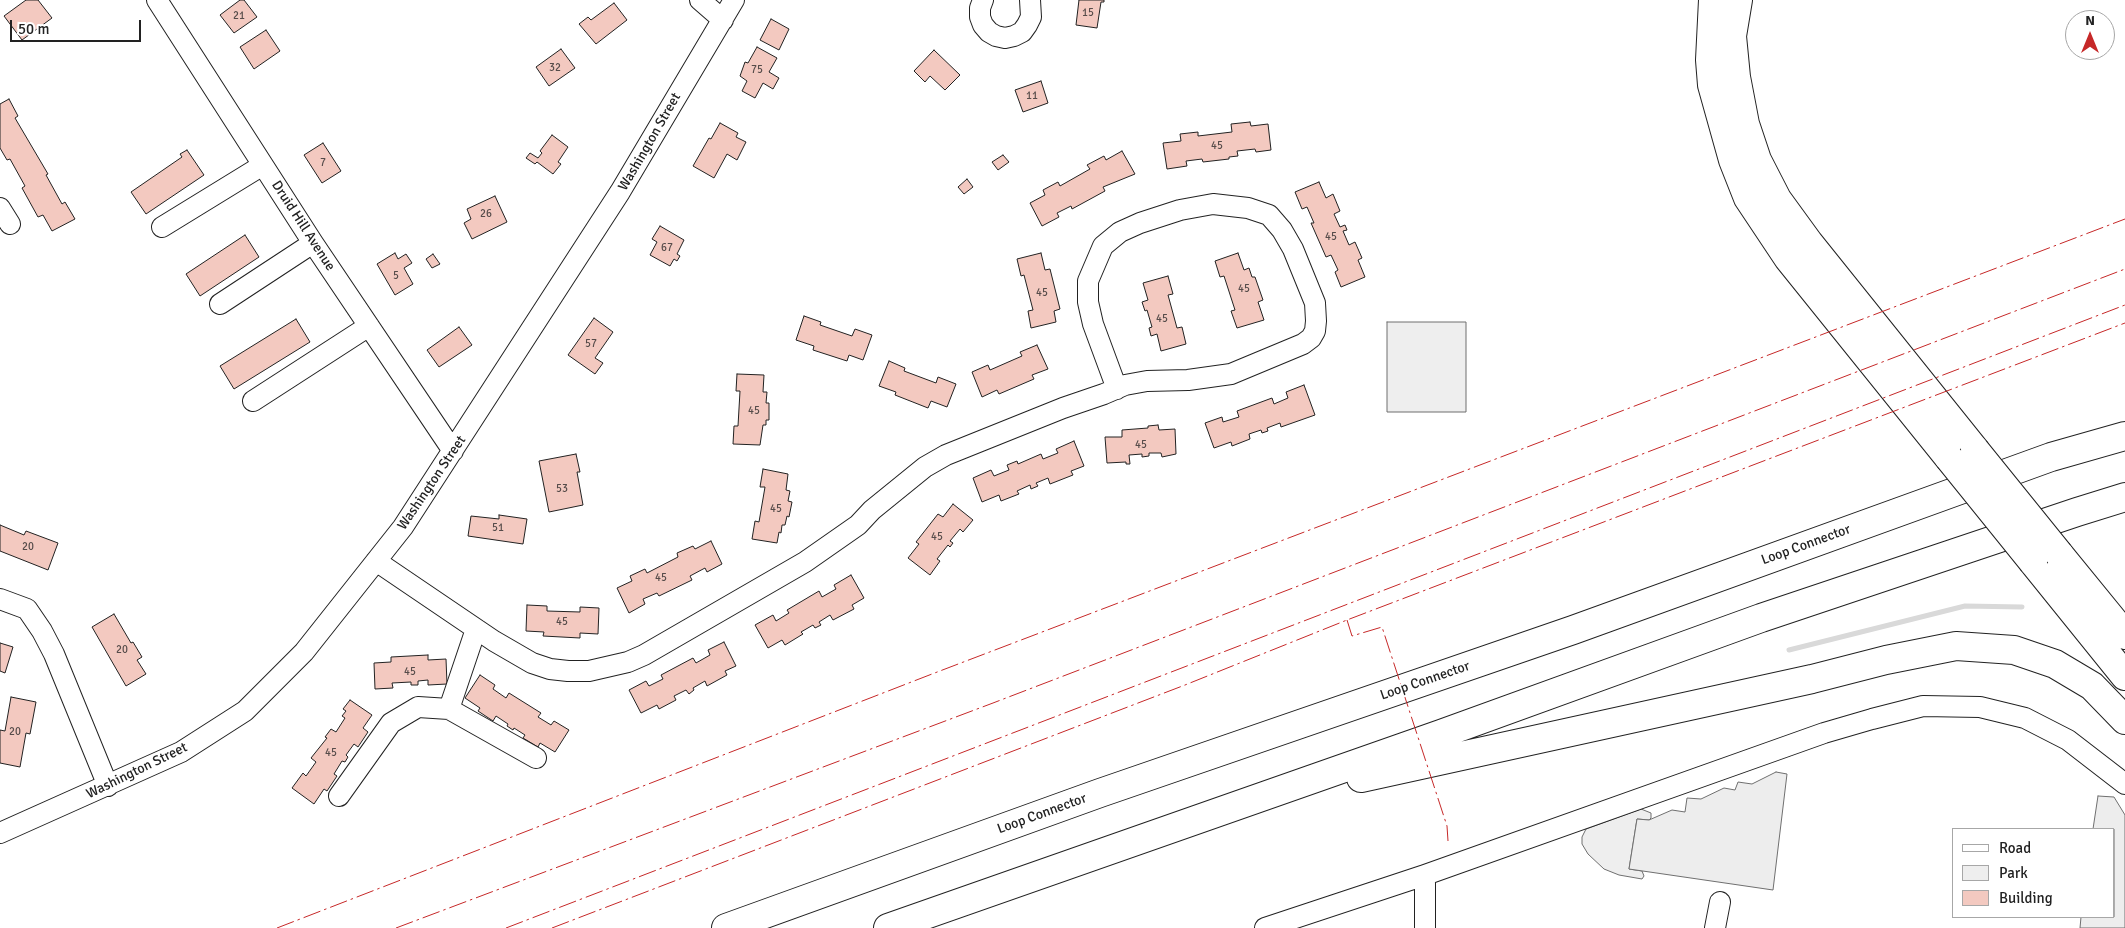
<!DOCTYPE html>
<html>
<head>
<meta charset="utf-8">
<style>
  body { margin:0 }
  #map { position:relative; width:2125px; height:928px; overflow:hidden; background:#fff; font-family:Signika,sans-serif }
  canvas { display:block }
  .legend { position:absolute; left:1952px; top:828px; width:162px; height:90px; box-sizing:border-box; background:#fff; border:1px solid #a7a7a7; margin:0; padding:6px 9px; list-style:none; font-size:15px; color:#222 }
  .legend li { display:flex; align-items:center; gap:10px; height:25px }
  .legend b { width:25px; border:1px solid #a7a7a7 }
  .north { position:absolute; left:2065px; top:10px; width:50px; height:50px; box-sizing:border-box; background:#fff; border:1px solid #a7a7a7; border-radius:50%; rotate:0deg; font-size:14px; font-weight:700; line-height:20px; text-align:center; color:#222 }
  .north::after { content:''; display:block; margin:auto; width:18px; height:22px; background:#c62828; clip-path:polygon(50% 0,100% 100%,50% 72%,0 100%) }
  .scale { position:absolute; left:10px; top:20px; width:131px; height:22px; box-sizing:border-box; border:2px solid #222; border-top:0; padding-left:6px; font-size:15px; line-height:18px; white-space:nowrap; color:#222; -webkit-text-stroke:4px #fff; paint-order:stroke }
</style>
</head>
<body>
<div id="map">
<canvas width="2125" height="928"></canvas>
<ul class="legend">
<li><b style="height:6px;background:#fff"></b>Road</li>
<li><b style="height:14px;background:#eee"></b>Park</li>
<li><b style="height:14px;background:#f3c9c0"></b>Building</li>
</ul>
<div class="north">N</div>
<div class="scale">50 m</div>
</div>
<script>
const g = document.querySelector('canvas').getContext('2d');
g.lineJoin = 'round';
function fill(path, color) {
  g.fillStyle = color;
  g.fill(path, 'evenodd');
}
function shape(rows) {
  const path = new Path2D();
  for (const r of rows) {
    path.moveTo(r[0], r[1]);
    for (let i = 2; i < r.length; i += 2) path.lineTo(r[i], r[i + 1]);
  }
  return path;
}
function stroke(path, color, width, dash) {
  g.strokeStyle = color;
  g.lineWidth = width;
  g.lineCap = dash ? 'butt' : 'round';
  g.setLineDash(dash || []);
  g.stroke(path);
}
function label(font, color, halo, rows, align = 'center') {
  g.font = font + ' Signika,sans-serif';
  g.lineWidth = 4;
  g.setLineDash([]);
  g.textBaseline = 'middle';
  g.strokeStyle = halo;
  g.fillStyle = color;
  for (const [text, x, y, turn = 0] of rows) {
    g.save();
    g.translate(x, y);
    g.rotate((+turn || 0) * Math.PI / 180);
    g.textAlign = isNaN(turn) ? turn : align;
    if (halo) g.strokeText(text, 0, 0);
    g.fillText(text, 0, 0);
    g.restore();
  }
}
const green = shape([
  [1387,322,1466,322,1466,412,1387,412,1387,322],
  [1641,809,1651,813,1651,818,1649,820,1637,819,1629,869,1642,871,1644,876,1642,879,1619,875,1604,869,1588,854,1582,844,1582,837,1586,829,1641,809]
]);
fill(green, '#eee');
stroke(green, '#6f6f6f', 1);
const parking = shape([
  [1776,772,1787,774,1773,890,1629,869,1637,819,1649,820,1672,810,1685,812,1687,798,1701,799,1724,788,1735,790,1738,782,1752,784,1776,772],
  [2098,796,2114,797,2125,815,2125,928,2080,928,2081,917,2114,917,2114,829,2093,829,2098,796]
]);
fill(parking, '#ededed');
stroke(parking, '#6f6f6f', 1);
stroke(shape([
  [1789,650,1965,606,2022,607]
]), '#d9d9d9', 5);
const building = shape([
  [26,0,38,0,52,18,22,40,4,16,26,0],
  [240,0,244,0,257,17,234,33,220,15,240,0],
  [1079,0,1104,0,1104,2,1101,2,1097,28,1076,25,1079,0],
  [614,3,627,20,596,44,579,24,588,17,591,20,614,3],
  [771,19,789,29,779,50,760,40,771,19],
  [266,30,280,51,254,69,240,47,266,30],
  [757,47,777,58,769,72,779,78,773,89,763,83,755,98,742,91,747,81,740,76,745,62,748,63,757,47],
  [561,49,575,68,549,86,536,67,561,49],
  [934,50,960,75,945,90,930,76,925,82,914,71,934,50],
  [1041,81,1048,103,1023,112,1015,90,1041,81],
  [9,99,18,116,15,118,48,174,46,175,62,204,65,202,75,219,52,231,43,215,38,217,22,188,25,186,10,159,7,160,0,148,0,104,9,99],
  [1250,122,1251,126,1268,124,1271,150,1256,152,1255,149,1237,151,1238,156,1229,157,1229,159,1203,162,1202,159,1186,161,1187,166,1167,169,1163,143,1181,141,1180,134,1198,132,1198,136,1232,132,1231,124,1250,122],
  [720,123,738,133,736,137,746,142,737,160,727,154,714,178,693,166,709,138,711,139,720,123],
  [552,135,568,147,558,162,561,164,553,174,537,162,535,164,526,158,530,153,538,158,542,153,540,151,552,135],
  [323,143,341,171,322,183,304,155,323,143],
  [187,150,204,175,146,214,131,192,182,157,180,154,187,150],
  [1122,151,1135,174,1103,187,1105,191,1072,209,1071,206,1057,213,1059,217,1042,226,1030,203,1045,195,1043,190,1058,182,1060,186,1090,169,1087,165,1104,156,1106,160,1122,151],
  [1003,155,1009,162,998,170,992,162,1003,155],
  [967,179,973,187,964,194,958,187,967,179],
  [1319,182,1326,198,1333,194,1340,211,1334,214,1340,227,1345,225,1347,230,1343,231,1349,245,1355,242,1362,258,1358,260,1365,277,1341,287,1335,272,1338,270,1331,255,1326,257,1311,223,1314,223,1307,207,1302,209,1295,192,1319,182],
  [495,196,507,222,472,239,464,223,471,219,467,209,495,196],
  [660,226,684,240,677,254,680,256,677,261,674,259,670,266,650,255,657,242,652,239,660,226],
  [245,235,259,257,200,296,186,274,245,235],
  [395,253,398,259,406,254,412,263,404,268,413,284,395,295,377,264,395,253],
  [1041,253,1045,270,1050,269,1060,309,1054,311,1056,322,1031,328,1028,311,1033,310,1024,275,1021,276,1017,259,1041,253],
  [1238,253,1244,270,1249,268,1252,277,1255,277,1263,300,1258,302,1264,320,1237,328,1231,311,1235,310,1224,276,1220,277,1215,261,1238,253],
  [433,254,440,264,432,268,426,259,433,254],
  [1168,276,1173,294,1168,295,1177,328,1182,327,1186,344,1161,351,1157,334,1151,336,1149,328,1152,327,1147,310,1145,311,1142,302,1148,300,1143,283,1168,276],
  [804,316,821,322,820,325,852,336,855,329,872,335,863,360,849,355,847,361,813,350,814,346,796,340,804,316],
  [594,318,613,332,595,358,603,363,595,374,568,355,594,318],
  [296,319,310,342,234,389,220,366,296,319],
  [459,327,472,345,439,367,427,350,459,327],
  [1037,345,1048,369,1032,375,1034,379,999,394,997,390,982,397,972,372,988,365,990,370,1022,356,1020,352,1037,345],
  [889,361,905,368,904,371,936,383,938,377,956,384,947,407,931,401,928,408,895,395,896,392,879,386,889,361],
  [737,374,764,375,763,392,767,392,766,403,769,403,769,420,766,420,766,425,763,425,760,445,733,444,734,426,738,426,740,391,736,391,737,374],
  [1304,385,1315,415,1281,427,1280,423,1267,428,1268,431,1262,433,1261,430,1249,434,1250,439,1232,446,1231,442,1214,448,1205,423,1222,417,1223,422,1239,417,1237,411,1272,398,1274,404,1288,398,1286,392,1304,385],
  [1158,425,1159,430,1175,429,1176,454,1162,457,1161,453,1149,453,1149,456,1142,457,1142,454,1129,455,1130,464,1126,464,1126,462,1107,463,1105,437,1122,437,1122,430,1148,428,1148,426,1158,425],
  [1074,441,1084,466,1071,471,1073,475,1050,484,1048,478,1036,483,1038,486,1031,489,1030,485,1017,491,1019,494,1001,501,999,495,982,502,973,478,991,470,994,476,1009,470,1007,465,1017,461,1018,464,1041,454,1043,459,1058,453,1056,449,1074,441],
  [576,454,580,472,577,472,583,505,549,512,539,461,576,454],
  [763,469,788,474,786,490,790,491,788,501,792,502,789,517,787,516,785,525,782,525,781,533,779,532,777,543,752,539,755,521,759,522,765,487,760,487,763,469],
  [953,504,973,520,963,532,960,529,950,541,953,543,950,547,948,545,937,559,940,561,930,575,908,558,919,544,916,542,938,514,943,517,953,504],
  [499,515,527,519,523,544,468,536,471,516,499,519,499,515],
  [0,525,24,535,26,531,58,543,48,570,0,551,0,525],
  [711,541,722,564,707,572,705,568,690,576,692,580,659,596,657,593,643,599,645,604,629,613,617,588,632,581,630,576,645,569,647,573,678,557,677,553,693,546,695,549,711,541],
  [851,575,864,598,852,605,854,609,833,620,830,615,819,622,821,625,815,628,813,625,801,632,803,634,785,645,782,640,768,648,755,625,773,615,776,621,789,613,787,610,819,591,822,597,836,589,834,585,851,575],
  [527,605,547,606,547,611,580,612,580,607,599,608,598,634,580,633,580,638,543,636,544,632,526,631,527,605],
  [114,614,131,643,133,642,142,657,137,660,146,674,126,686,92,627,114,614],
  [724,642,736,666,725,671,727,675,707,686,705,681,693,688,694,690,689,694,686,690,674,696,676,700,659,709,657,705,641,713,629,690,646,681,649,686,663,679,661,675,693,658,696,663,710,655,708,650,724,642],
  [0,643,13,647,5,673,0,671,0,643],
  [428,655,428,660,446,659,447,684,428,685,428,680,418,681,418,685,411,685,411,682,392,683,393,688,375,689,374,663,391,662,391,657,428,655],
  [480,675,495,685,493,689,506,698,509,693,541,713,538,717,551,725,554,721,569,730,555,752,540,743,538,747,523,738,525,735,514,728,513,730,507,726,508,724,496,716,493,721,478,711,480,708,465,698,480,675],
  [11,697,36,702,30,734,26,733,20,767,0,763,0,730,5,731,11,697],
  [350,700,372,715,363,728,368,732,358,747,354,744,346,755,348,757,345,762,342,761,334,774,337,776,327,791,324,789,314,804,292,788,303,773,306,776,316,762,311,758,327,738,325,737,331,729,336,732,345,718,342,716,346,711,343,709,350,700]
]);
fill(building, '#f3c9c0');
stroke(building, '#222', 1);
const minor = shape([
  [157,0,313,243,453,451],
  [700,0,723,20],
  [983,0,980,8,980,17,983,25,989,32,996,36,1005,38,1014,36,1022,32,1027,25,1031,17,1030,0],
  [0,208,10,224],
  [162,227,263,165],
  [220,304,313,243],
  [253,401,369,326],
  [376,561,494,641,532,663,550,669,568,671,589,671,628,662,644,655,805,562,858,525,872,510,925,467,946,455,1063,408,1104,394,1125,385,1147,381,1188,380,1231,374,1303,344,1311,338,1315,331,1316,321,1315,303,1293,249,1282,230,1269,215,1248,208,1213,204,1180,210,1140,223,1120,232,1103,246,1088,281,1088,302,1093,324,1117,389],
  [0,599,27,609,42,631,54,654,108,786],
  [449,709,536,758],
  [339,796,391,723,418,707,449,709,476,629],
  [0,833,181,752,245,711,304,652,403,527,620,192,734,0],
  [1265,928,1425,875,1824,733,1872,719,1923,706,1980,707,2025,718,2068,740,2125,784],
  [1425,928,1425,875],
  [1715,928,1720,902]
]);
const highway = shape([
  [1713,0,1710,60,1712,85,1733,160,1748,198,1788,258,1949,458],
  [1738,0,1732,36,1736,77,1745,124,1757,160,1777,199,1809,243,1975,450],
  [2059,554,2125,635],
  [2033,562,2125,676],
  [1361,778,1812,679,1886,660,1956,646,2014,650,2055,664,2092,686,2125,720],
  [726,928,1100,793,1573,630,2051,457,2125,436],
  [888,928,1441,734,1761,618,2077,512,2125,497]
]);
stroke(minor, '#222', 22);
stroke(highway, '#222', 30);
stroke(minor, '#fff', 20);
stroke(highway, '#fff', 28);
const highwayBridge = shape([
  [1975,450,2059,554],
  [1949,458,2033,562]
]);
stroke(highwayBridge, '#222', 30, []);
stroke(highwayBridge, '#fff', 28);
stroke(shape([
  [1347,620,1352,636,1382,627,1447,826,1448,841],
  [277,928,932,674,2125,219],
  [396,928,993,703,2125,269],
  [506,928,2125,305],
  [552,928,1185,685,1347,620,2125,323]
]), '#c62828', 1, [18, 4, 2.5, 4]);
label('11px', '#564c4a', null, [
  ["15",1088,13],
  ["21",239,16],
  ["32",555,68],
  ["75",757,70],
  ["11",1032,96],
  ["45",1217,146],
  ["7",323,163],
  ["26",486,214],
  ["45",1331,237],
  ["67",667,248],
  ["5",396,276],
  ["45",1244,289],
  ["45",1042,293],
  ["45",1162,319],
  ["57",591,344],
  ["45",754,411],
  ["45",1141,445],
  ["53",562,489],
  ["45",776,509],
  ["51",498,528],
  ["45",937,537],
  ["20",28,547],
  ["45",661,578],
  ["45",562,622],
  ["20",122,650],
  ["45",410,672],
  ["20",15,732],
  ["45",331,753]
]);
label('14px', '#222', '#fff', [
  ["Washington Street",650,142,-60],
  ["Druid Hill Avenue",303,226,57],
  ["Washington Street",432,483,-56],
  ["Loop Connector",1806,545,-20],
  ["Loop Connector",1425,681,-19],
  ["Washington Street",137,771,-26],
  ["Loop Connector",1042,814,-20]
]);
</script>
</body>
</html>
